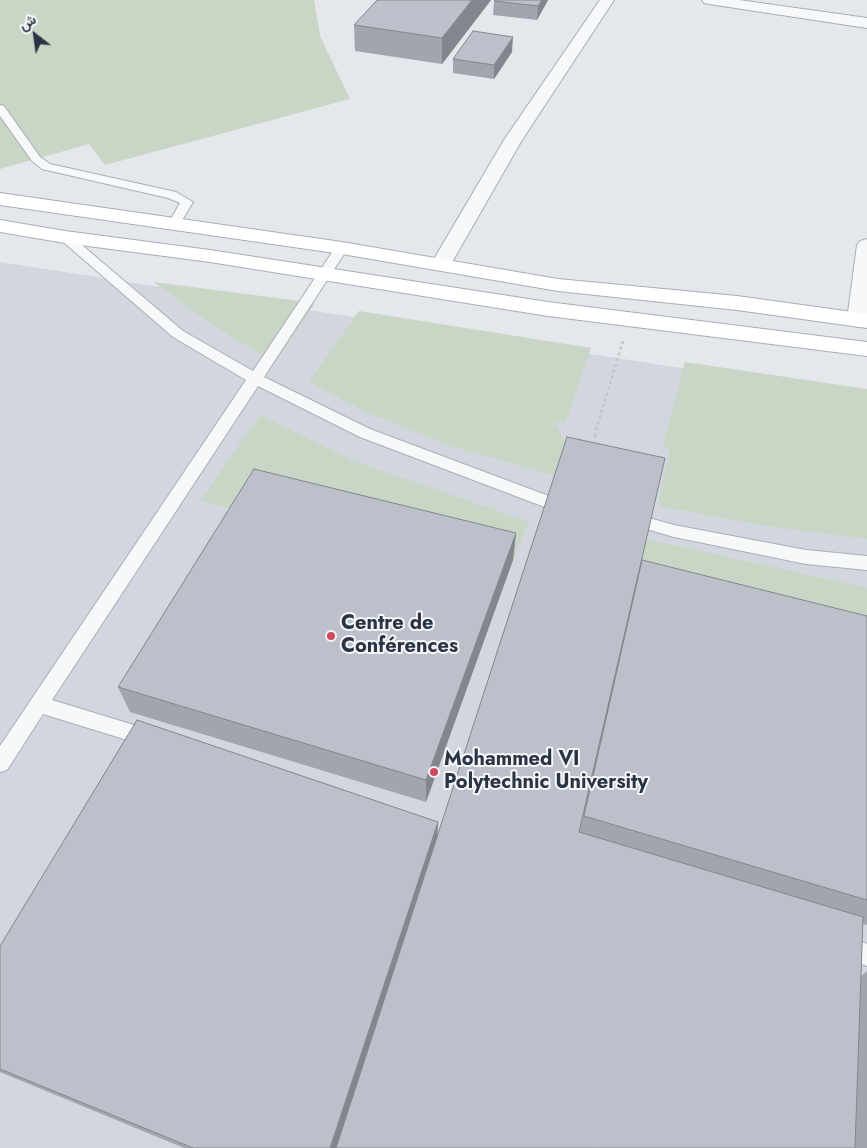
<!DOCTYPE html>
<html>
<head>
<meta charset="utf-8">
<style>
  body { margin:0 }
  #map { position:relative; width:867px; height:1148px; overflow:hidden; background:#e4e7ec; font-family:Jost,Vazirmatn,sans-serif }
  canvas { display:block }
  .north { position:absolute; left:10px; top:10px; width:50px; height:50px; -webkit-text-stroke:4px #f4f6f9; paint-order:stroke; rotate:330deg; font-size:14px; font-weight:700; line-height:20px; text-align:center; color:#2b3445 }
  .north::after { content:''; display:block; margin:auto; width:18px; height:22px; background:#2b3445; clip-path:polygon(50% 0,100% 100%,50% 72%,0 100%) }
</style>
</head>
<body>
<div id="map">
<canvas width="867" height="1148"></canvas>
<div class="north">ش</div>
</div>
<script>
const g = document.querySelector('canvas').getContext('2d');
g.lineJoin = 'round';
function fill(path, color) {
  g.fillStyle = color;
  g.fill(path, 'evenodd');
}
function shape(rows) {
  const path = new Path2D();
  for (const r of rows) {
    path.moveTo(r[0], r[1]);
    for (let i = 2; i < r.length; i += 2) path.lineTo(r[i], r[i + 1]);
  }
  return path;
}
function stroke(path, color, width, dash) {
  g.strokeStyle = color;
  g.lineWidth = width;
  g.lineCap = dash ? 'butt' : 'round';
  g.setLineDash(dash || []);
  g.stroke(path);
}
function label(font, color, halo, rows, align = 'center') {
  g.font = font + ' Jost,sans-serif';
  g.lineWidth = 4;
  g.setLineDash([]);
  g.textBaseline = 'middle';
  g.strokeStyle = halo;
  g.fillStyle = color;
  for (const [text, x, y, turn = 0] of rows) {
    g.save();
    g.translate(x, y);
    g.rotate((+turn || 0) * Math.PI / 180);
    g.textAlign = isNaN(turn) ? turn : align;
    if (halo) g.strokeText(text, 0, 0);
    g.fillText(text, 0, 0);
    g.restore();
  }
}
fill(shape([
  [0,262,867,397,867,1148,0,1148]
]), '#d2d6de');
fill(shape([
  [0,0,314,0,320,36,350,99,105,165,89,144,0,169],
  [154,282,315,303,275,363,210,323],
  [359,311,591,348,565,423,555,422,566,445,556,476,454,447,370,414,309,382],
  [685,362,867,389,867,539,773,527,658,506,670,449,663,445],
  [260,415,354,461,529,522,513,560,260,497,249,516,201,500],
  [646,539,867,588,867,646,635,587]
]), '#c9d6c5');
const lane = shape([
  [0,105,4,106,40,157,50,164,176,192,193,202,178,227,174,228,168,224,180,203,168,198,42,169,32,161,0,116,0,105],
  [65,233,69,234,183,331,253,371,337,245,347,245,348,248,264,377,370,429,554,498,556,502,554,506,548,508,542,506,360,437,258,386,52,700,160,733,163,739,160,745,153,748,43,714,7,770,0,772,0,746,246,380,173,337,61,240,59,237,65,233],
  [649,518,674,525,806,550,867,556,867,570,806,564,674,537,643,528,641,524,643,520,649,518],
  [856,940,867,944,867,966,848,959,845,951,848,943,856,940]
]);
const street = shape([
  [600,0,614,0,522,140,451,264,448,268,441,270,434,268,431,264,504,140,600,0],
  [702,0,739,0,867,18,867,28,709,4,704,3,702,0],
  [867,239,867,323,858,327,850,325,847,320,857,245,860,241,867,239]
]);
const secondary = shape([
  [0,193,342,242,558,279,737,296,867,314,867,328,737,310,558,291,342,254,0,205,0,193],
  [0,220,65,231,210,250,548,302,867,342,867,356,548,316,210,262,65,243,0,232,0,220]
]);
stroke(lane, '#a9aeb7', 2);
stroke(street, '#a9aeb7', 2);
stroke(secondary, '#a9aeb7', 2);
stroke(shape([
  [596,430,623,341]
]), '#c2c5cb', 2.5, [3, 3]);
stroke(shape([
  [592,445,597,429]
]), '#c2c5cb', 3, [4, 4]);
fill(lane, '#f7f8fa');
fill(street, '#f7f8fa');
fill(secondary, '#fff');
fill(shape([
  [491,0,442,64,355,51,354,25],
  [548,0,537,20,493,15,494,1],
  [512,52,494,79,453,73,453,59],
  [516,533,513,560,426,802,130,712,118,687],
  [638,575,867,616,867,925,863,924,861,976,867,971,867,1148,184,1148,0,1072,0,946,438,822,437,837]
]), '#a1a5ae');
fill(shape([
  [472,0,491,0,442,64,442,38],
  [542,0,548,0,537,20,538,6],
  [513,37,512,52,494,79,494,65],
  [516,533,513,560,426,802,426,780],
  [438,822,437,844,339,1148,330,1148]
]), '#83868d');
const building = shape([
  [377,0,472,0,442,38,354,25,377,0],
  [495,0,542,0,538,6,494,1,495,0],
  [473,31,513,37,494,65,453,59,473,31],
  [567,437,665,458,579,832,863,917,855,1148,336,1148,567,437],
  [254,469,516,533,426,780,118,687,254,469],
  [642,560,867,616,867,900,584,816,642,560],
  [137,720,438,822,330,1148,193,1148,0,1069,0,946,137,720]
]);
fill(building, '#bbc0ca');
stroke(building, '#83868d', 1);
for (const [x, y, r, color] of [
  [331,636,5,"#d1495b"],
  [434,772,5,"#d1495b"]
]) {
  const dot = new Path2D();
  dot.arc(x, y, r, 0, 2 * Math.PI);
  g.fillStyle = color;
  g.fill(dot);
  stroke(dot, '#f4f6f9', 2);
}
label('bold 20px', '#2b3445', '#f4f6f9', [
  ["Centre de",341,624],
  ["Conférences",341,647],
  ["Mohammed VI",444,760],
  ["Polytechnic University",444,783]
], 'left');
</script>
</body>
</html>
